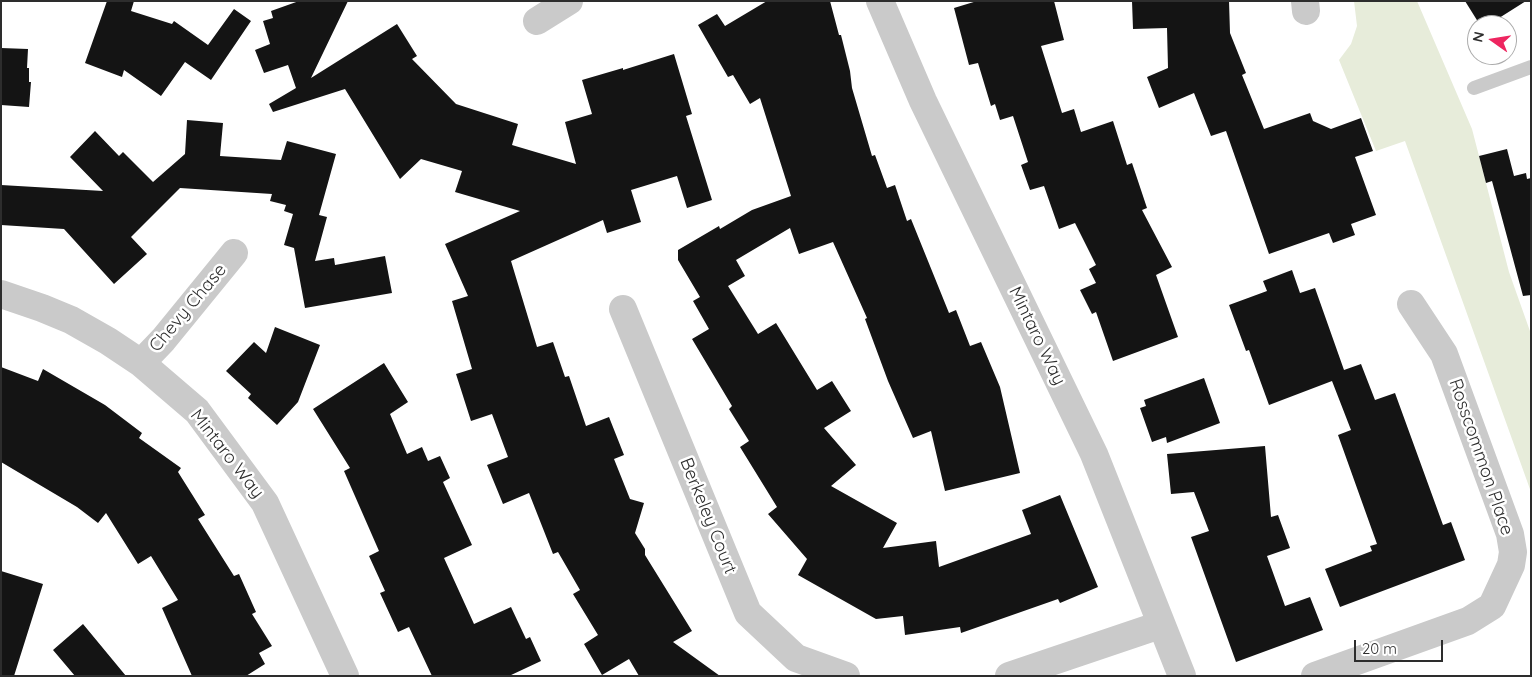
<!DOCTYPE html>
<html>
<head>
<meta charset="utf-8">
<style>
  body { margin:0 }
  #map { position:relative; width:1532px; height:677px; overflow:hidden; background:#fff; font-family:Quicksand,sans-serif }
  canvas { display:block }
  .frame { position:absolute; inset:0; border:2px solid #2d2d2d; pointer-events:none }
  .north { position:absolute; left:1467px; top:15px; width:50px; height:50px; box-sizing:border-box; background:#fff; border:1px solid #ababab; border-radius:50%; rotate:283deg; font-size:14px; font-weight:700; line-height:20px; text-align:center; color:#2d2d2d }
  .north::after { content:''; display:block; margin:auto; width:18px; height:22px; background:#ee2560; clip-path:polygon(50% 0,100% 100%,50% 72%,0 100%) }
  .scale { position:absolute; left:1354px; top:640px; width:89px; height:22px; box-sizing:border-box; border:2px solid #2d2d2d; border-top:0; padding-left:6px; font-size:15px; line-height:18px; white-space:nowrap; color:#2d2d2d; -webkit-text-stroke:4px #fff; paint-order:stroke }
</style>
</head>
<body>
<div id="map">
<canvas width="1532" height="677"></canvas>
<div class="frame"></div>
<div class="north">N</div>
<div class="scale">20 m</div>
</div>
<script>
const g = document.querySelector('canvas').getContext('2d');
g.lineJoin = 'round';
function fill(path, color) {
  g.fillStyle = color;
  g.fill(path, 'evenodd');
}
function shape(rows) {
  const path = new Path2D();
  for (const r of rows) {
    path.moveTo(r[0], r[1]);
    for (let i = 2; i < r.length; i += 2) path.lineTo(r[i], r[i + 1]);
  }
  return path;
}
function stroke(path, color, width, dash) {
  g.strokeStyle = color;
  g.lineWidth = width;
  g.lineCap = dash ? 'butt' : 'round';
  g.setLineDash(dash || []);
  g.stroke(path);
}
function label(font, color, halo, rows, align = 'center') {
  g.font = font + ' Quicksand,sans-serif';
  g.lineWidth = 5;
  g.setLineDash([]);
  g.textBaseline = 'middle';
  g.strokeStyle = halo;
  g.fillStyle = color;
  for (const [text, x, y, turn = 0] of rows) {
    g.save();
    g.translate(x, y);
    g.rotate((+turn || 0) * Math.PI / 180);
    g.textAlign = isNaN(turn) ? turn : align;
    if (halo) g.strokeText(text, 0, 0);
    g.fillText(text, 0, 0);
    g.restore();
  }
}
fill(shape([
  [1354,1,1417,1,1472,129,1509,272,1531,334,1531,492,1405,141,1376,151,1339,60,1351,44,1357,26]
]), '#e7ecda');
fill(shape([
  [107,1,134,1,131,11,172,24,174,21,208,45,234,9,251,21,211,80,185,62,161,96,124,70,122,77,85,63],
  [299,1,348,1,311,78,397,24,417,56,412,59,456,104,518,124,512,145,576,164,565,122,592,114,582,80,623,68,623,70,674,54,692,114,686,116,712,200,687,208,677,176,631,190,641,222,607,233,603,220,511,261,537,347,553,342,565,377,569,376,586,426,609,417,624,455,614,459,630,499,644,503,635,533,645,549,645,555,692,631,673,642,720,676,639,676,629,659,602,675,584,644,598,635,573,594,580,590,558,552,553,554,529,493,503,504,487,465,508,457,492,414,471,421,456,374,472,369,452,301,468,296,445,244,520,211,455,192,462,171,421,159,400,179,345,89,273,112,269,104,296,88,288,65,264,73,255,50,270,44,263,21,273,18,271,11],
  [767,1,830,1,839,35,841,35,850,71,852,88,872,156,875,155,887,188,895,185,907,221,911,219,949,313,956,310,970,346,981,342,1000,387,1020,473,945,491,931,431,913,438,888,381,865,319,867,318,833,242,799,254,790,228,736,260,745,276,728,286,758,334,776,323,817,390,832,381,851,411,824,428,856,465,831,486,897,523,883,548,936,541,939,567,1031,534,1022,510,1060,495,1098,587,1060,603,1058,599,961,633,960,627,905,635,903,616,876,619,798,575,807,559,768,514,777,507,740,447,749,441,729,409,732,406,692,339,709,329,693,301,700,297,678,260,678,250,719,226,720,229,752,210,791,196,760,98,750,104,733,75,728,77,698,25,717,14,725,26],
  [977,1,1054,1,1064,40,1041,46,1062,113,1074,109,1081,132,1113,121,1127,165,1132,163,1147,208,1142,210,1172,267,1156,275,1178,337,1113,361,1096,312,1092,314,1080,290,1096,283,1089,269,1096,265,1075,223,1059,229,1044,186,1030,190,1021,165,1028,162,1013,116,1000,120,995,104,991,106,978,63,969,65,954,8],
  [1132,1,1229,1,1230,33,1246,73,1242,75,1264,129,1310,113,1313,121,1331,129,1361,118,1373,151,1355,157,1376,215,1351,224,1355,235,1333,243,1329,233,1269,254,1226,131,1211,136,1194,93,1159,108,1147,77,1168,68,1167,28,1133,29],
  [1465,1,1526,1,1488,25,1480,25],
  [1,48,28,49,27,68,29,68,29,82,31,82,29,107,1,105],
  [187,120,223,123,220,156,281,160,287,141,336,154,319,215,327,217,315,261,334,258,335,265,385,256,392,293,305,308,294,248,284,245,293,214,284,211,286,205,270,201,272,194,180,188,131,237,147,254,114,284,64,229,1,225,1,185,103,191,70,157,95,131,119,156,123,152,153,182,185,154],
  [1507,149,1514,176,1526,173,1527,179,1531,178,1531,295,1523,296,1492,181,1486,183,1479,156],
  [1292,270,1300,293,1315,288,1344,370,1361,364,1375,400,1395,393,1443,525,1451,522,1465,560,1340,607,1325,569,1372,551,1370,546,1377,544,1338,435,1351,430,1332,381,1269,405,1249,350,1246,351,1229,305,1267,291,1263,281],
  [275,327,320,345,298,402,277,425,248,398,251,394,226,371,254,342,266,353],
  [384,363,408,402,390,414,407,454,422,447,428,461,440,456,450,478,443,482,472,545,444,558,474,624,511,607,526,639,530,637,541,661,509,676,432,676,409,627,398,632,380,593,385,591,369,556,379,551,344,471,350,468,313,409],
  [1,367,38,381,43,369,105,405,142,433,139,438,181,468,178,472,205,515,198,519,234,576,239,574,256,612,252,614,272,646,259,653,265,664,246,676,192,676,162,608,178,600,151,556,138,564,106,513,98,523,77,507,1,462],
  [1204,378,1220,423,1167,443,1166,437,1152,442,1140,408,1146,406,1144,400],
  [1265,446,1271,517,1278,515,1290,548,1267,556,1285,606,1310,597,1323,630,1236,662,1191,537,1209,531,1194,492,1171,494,1167,454],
  [1,571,43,584,14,676,1,676],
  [83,624,126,676,75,676,53,650]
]), '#141414');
stroke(shape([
  [1474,88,1531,67]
]), '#cacaca', 14);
stroke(shape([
  [880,1,923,101,1094,454,1182,676],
  [1305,1,1306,11],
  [537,21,569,1],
  [1,294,42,308,71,320,108,341,141,363,197,411,265,503,345,676],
  [623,309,748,613,796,658,846,676],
  [141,363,163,340,234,253],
  [1009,676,1160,625],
  [1315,676,1468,621,1492,606,1511,565,1513,552,1510,534,1444,354,1411,304]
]), '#cacaca', 28);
label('18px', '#2d2d2d', '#fff', [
  ["Chevy Chase",188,308,-50],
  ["Mintaro Way",1037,336,64],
  ["Mintaro Way",227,454,52],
  ["Rosscommon Place",1481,457,71],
  ["Berkeley Court",708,516,68]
]);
</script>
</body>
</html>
